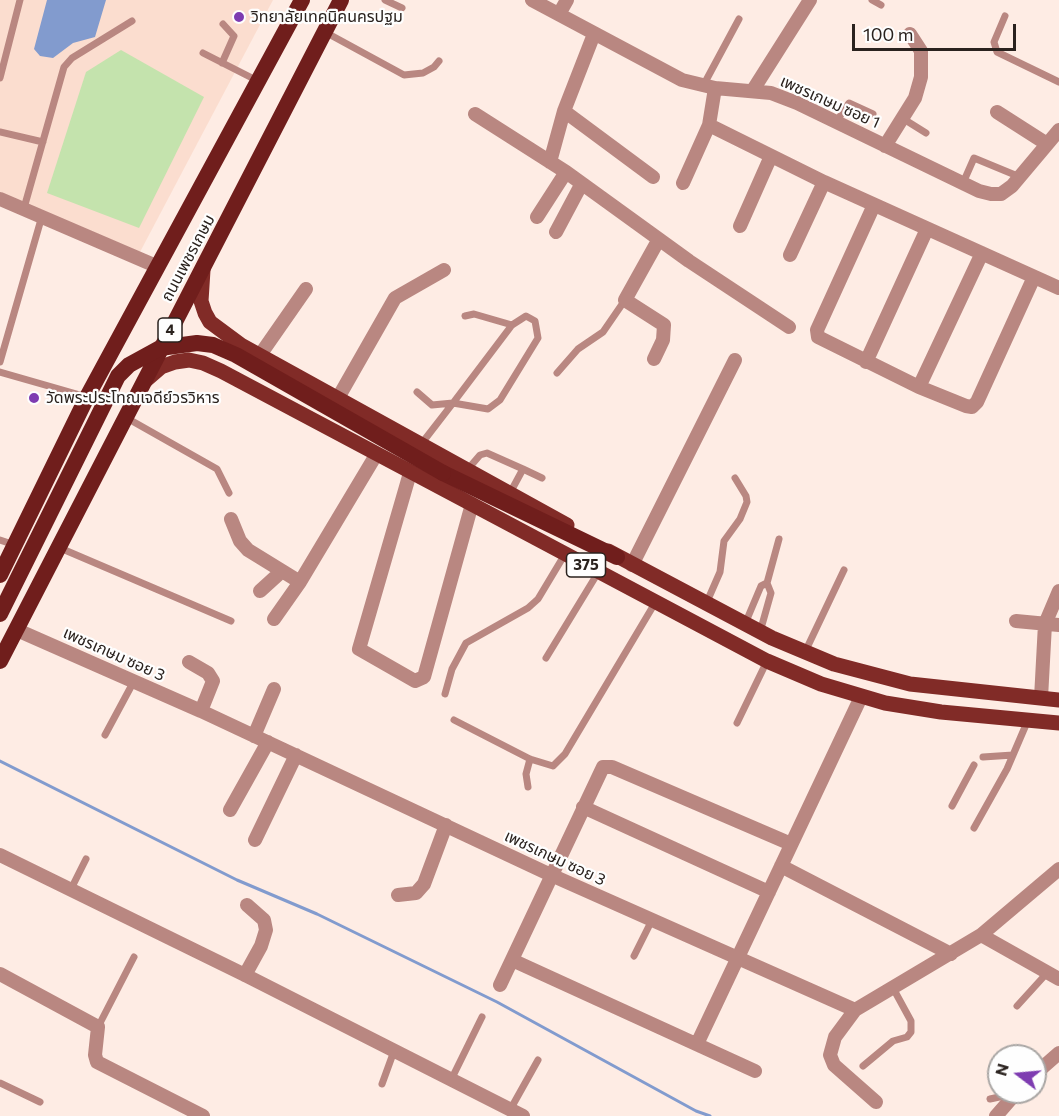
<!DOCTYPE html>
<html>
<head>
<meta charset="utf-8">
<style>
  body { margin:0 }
  #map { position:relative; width:1059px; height:1116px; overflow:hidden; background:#feece4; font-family:Commissioner,sans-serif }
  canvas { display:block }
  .north { position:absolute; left:987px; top:1044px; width:60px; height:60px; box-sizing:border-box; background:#fefefe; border:2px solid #a9a6a4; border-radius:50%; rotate:286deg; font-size:16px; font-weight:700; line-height:24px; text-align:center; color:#2a221e }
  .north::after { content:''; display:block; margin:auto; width:21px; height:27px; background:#7e3cb1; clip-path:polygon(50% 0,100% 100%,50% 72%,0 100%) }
  .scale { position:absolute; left:852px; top:24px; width:164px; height:27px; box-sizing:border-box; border:3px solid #2a221e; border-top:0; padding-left:8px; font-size:18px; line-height:21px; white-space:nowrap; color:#2a221e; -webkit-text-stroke:4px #fefefe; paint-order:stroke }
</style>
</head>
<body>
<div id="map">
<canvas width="1059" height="1116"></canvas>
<div class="north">N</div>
<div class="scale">100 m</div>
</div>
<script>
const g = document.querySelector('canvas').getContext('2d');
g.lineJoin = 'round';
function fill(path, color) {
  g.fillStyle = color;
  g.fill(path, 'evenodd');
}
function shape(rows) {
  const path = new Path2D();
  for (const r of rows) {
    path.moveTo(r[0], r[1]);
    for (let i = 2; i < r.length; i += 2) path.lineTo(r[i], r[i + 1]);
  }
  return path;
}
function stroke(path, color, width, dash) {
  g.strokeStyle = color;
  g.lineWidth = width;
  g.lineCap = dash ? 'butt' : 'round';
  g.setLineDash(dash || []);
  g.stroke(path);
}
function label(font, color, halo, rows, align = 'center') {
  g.font = font + ' Commissioner,"Noto Sans Thai",sans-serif';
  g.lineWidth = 4.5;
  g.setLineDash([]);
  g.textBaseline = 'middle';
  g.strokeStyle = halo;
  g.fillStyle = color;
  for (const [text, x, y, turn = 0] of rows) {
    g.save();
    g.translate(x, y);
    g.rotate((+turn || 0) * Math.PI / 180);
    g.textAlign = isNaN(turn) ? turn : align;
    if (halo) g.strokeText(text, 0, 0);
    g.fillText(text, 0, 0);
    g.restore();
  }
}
fill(shape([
  [0,0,273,0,140,252,0,192]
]), '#fbddcf');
fill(shape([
  [121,50,204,97,139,228,47,193,86,72]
]), '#c4e3ad');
fill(shape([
  [47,0,106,0,95,37,73,43,53,58,40,56,34,49]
]), '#829bce');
stroke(shape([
  [0,761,237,880,317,914,497,1002,696,1111,710,1116]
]), '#829bce', 3);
stroke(shape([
  [385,0,402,8],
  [872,0,881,5],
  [1005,16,994,42,997,52,1059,82],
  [325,32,404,75,423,73,434,67,439,61],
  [203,53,258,81],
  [222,63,234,36,223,24],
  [0,78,20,0],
  [703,86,739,19],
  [902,118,926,133],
  [836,122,849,103,873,114],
  [0,132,43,142],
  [963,183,974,158,1020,177],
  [24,208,64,67,72,58,132,21],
  [465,316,474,314,512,325],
  [0,362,42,216],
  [0,372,87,397],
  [557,373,578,349,603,332,625,300],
  [417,392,432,405,453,403,488,409,500,400,538,338,535,321,526,316,512,325,453,403,422,443],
  [125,417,217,469,229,493],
  [468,469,480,455,487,453,523,469],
  [510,493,523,469,542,478],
  [0,540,15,545],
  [60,548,231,621],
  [706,604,720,572,724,541,740,519,747,502,746,496,735,478],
  [745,624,761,586,767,583],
  [760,632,771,593,767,583,779,539],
  [805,652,844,570],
  [546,658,599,571],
  [445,694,452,669,466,643,528,608,538,599,565,554],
  [454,720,530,759,553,766,565,754,655,603],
  [737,723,767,661],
  [105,735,134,681],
  [983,757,1013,755],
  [528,787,526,774,530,759],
  [952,806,974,765],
  [974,828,1007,769,1028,720],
  [71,889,86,859],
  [634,956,652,920],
  [1017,1006,1047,973],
  [98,1027,134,957],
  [863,1066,893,1041,907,1037,911,1032,911,1021,893,988],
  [451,1080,482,1017],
  [0,1083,40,1102],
  [382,1084,394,1051],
  [990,1099,1004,1096,1012,1098],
  [510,1110,538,1060]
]), '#b98781', 7);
stroke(shape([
  [532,0,682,80,715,88,771,93,797,103,979,191,991,194,1001,194,1012,186,1059,130],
  [559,14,567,0],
  [753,90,810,0],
  [564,111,653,177],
  [997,112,1047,144],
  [475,114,566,172,689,261,789,327],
  [709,125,824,182,1059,288],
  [885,146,915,98,921,77,921,51,910,34],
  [550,162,564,111,594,34],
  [683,183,709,125,715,88],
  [0,199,156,266],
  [874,205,817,330,818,337,919,387,982,253],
  [537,217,566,172],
  [740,226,771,156],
  [556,232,581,185],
  [790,255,824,182],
  [260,355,306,289],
  [654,359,663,340,664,325,625,300,659,239],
  [866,362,927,229],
  [919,387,966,406,972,407,977,402,1034,277],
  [338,398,395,298,444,270],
  [410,473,359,649,415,681,424,677,472,504],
  [231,519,240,541,248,550,300,582],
  [632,565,735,360],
  [260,591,282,571],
  [274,619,300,582,376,455],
  [1016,621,1059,625],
  [17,630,201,711,551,875,855,1010,981,935,1059,869],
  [189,662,208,673,213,681,201,711],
  [1041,698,1045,624,1059,591],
  [254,736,274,689],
  [583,807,769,892],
  [230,810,268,742],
  [255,840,296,755],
  [0,855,245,975,523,1116],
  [781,866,951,954],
  [398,895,416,893,424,884,446,825],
  [981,935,1059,979],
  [512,960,755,1071],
  [0,974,98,1027,95,1055,97,1062,203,1116],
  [245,975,261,946,266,930,264,920,247,905],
  [500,985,603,767,612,767,791,844],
  [855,1010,835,1037,830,1055,834,1065,876,1102],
  [697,1044,861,697],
  [1035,1074,1059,1053],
  [996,1116,1017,1092]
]), '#b98781', 14);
stroke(shape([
  [203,270,201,301,205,313,210,322,241,345,567,525],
  [146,380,161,367,175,362,189,360,203,363,221,371,767,661,821,684,885,703,941,712,1059,723],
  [608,551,772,638,834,664,910,684,1059,700]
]), '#812b27', 15);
stroke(shape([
  [443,473,617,557],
  [0,575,87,397,302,0],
  [0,661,341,0]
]), '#701e1c', 16);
stroke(shape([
  [0,614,118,376,129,365,160,348,197,343,213,345,236,355,443,473]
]), '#701e1c', 16);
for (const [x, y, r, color] of [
  [239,17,6,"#7e3cb1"],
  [34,398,6,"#7e3cb1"]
]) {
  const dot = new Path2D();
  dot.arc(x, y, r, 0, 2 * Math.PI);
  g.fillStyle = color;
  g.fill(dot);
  stroke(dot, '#fefefe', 2);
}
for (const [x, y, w] of [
  [170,330,24],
  [586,565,39]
]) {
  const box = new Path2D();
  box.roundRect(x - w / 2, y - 12, w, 24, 4.5);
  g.fillStyle = '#fefefe';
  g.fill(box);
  stroke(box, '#2a221e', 1.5);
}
label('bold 15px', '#2a221e', null, [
  ["4",170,330],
  ["375",586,565]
]);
label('16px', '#2a221e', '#fefefe', [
  ["วิทยาลัยเทคนิคนครปฐม",251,17],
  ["วัดพระประโทณเจดีย์วรวิหาร",46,398]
], 'left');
label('16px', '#2a221e', '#fefefe', [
  ["เพชรเกษม ซอย 1",830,102,24],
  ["ถนนเพชรเกษม",188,258,-62],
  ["เพชรเกษม ซอย 3",114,654,24],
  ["เพชรเกษม ซอย 3",555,858,25]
]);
</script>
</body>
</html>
